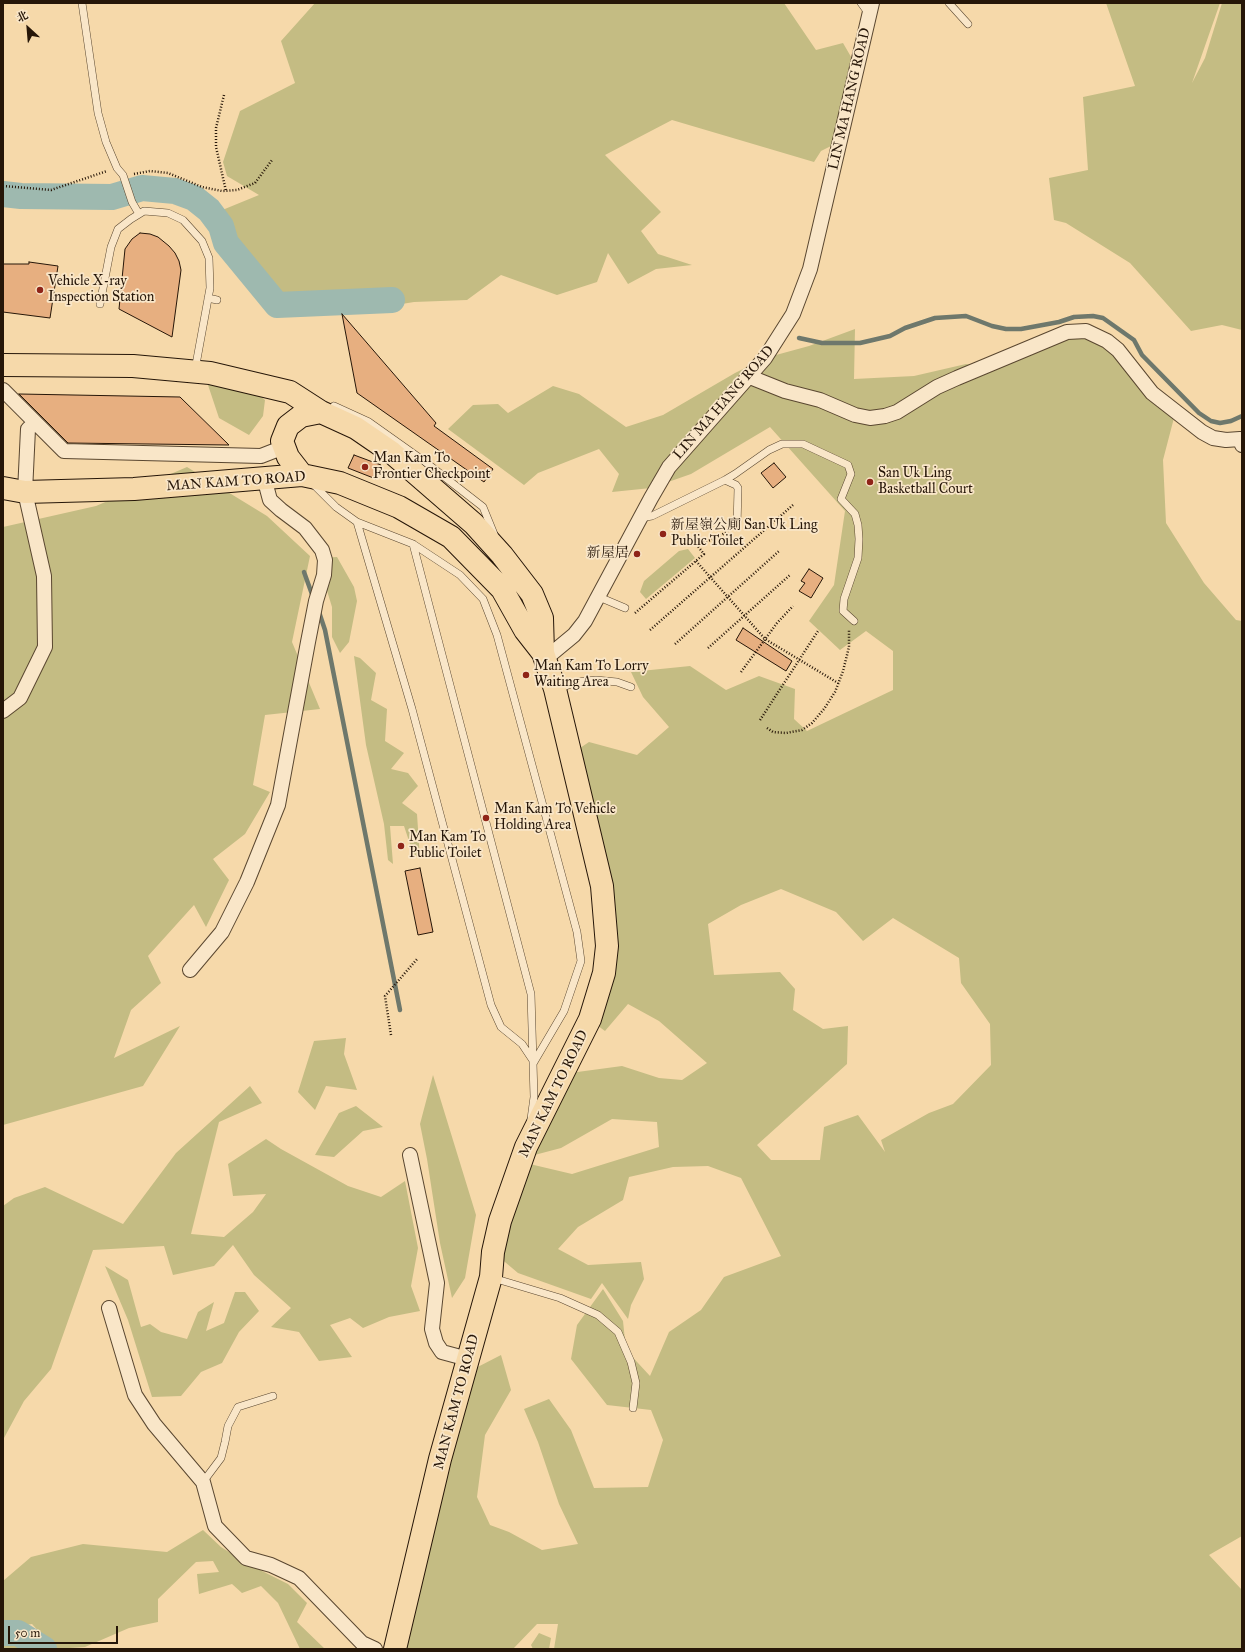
<!DOCTYPE html>
<html>
<head>
<meta charset="utf-8">
<style>
  body { margin:0 }
  #map { position:relative; width:1245px; height:1652px; overflow:hidden; background:#f6d9aa; font-family:"IM FELL Great Primer","Noto Serif SC",serif }
  canvas { display:block }
  .frame { position:absolute; inset:0; border:4px solid #261608; pointer-events:none }
  .north { position:absolute; left:8px; top:8px; width:40px; height:40px; -webkit-text-stroke:3px #f9e6c8; paint-order:stroke; rotate:334deg; font-size:11px; font-weight:700; line-height:16px; text-align:center; color:#261608 }
  .north::after { content:''; display:block; margin:auto; width:14px; height:18px; background:#261608; clip-path:polygon(50% 0,100% 100%,50% 72%,0 100%) }
  .scale { position:absolute; left:8px; top:1626px; width:110px; height:18px; box-sizing:border-box; border:2px solid #261608; border-top:0; padding-left:5px; font-size:12px; line-height:14px; white-space:nowrap; color:#261608; -webkit-text-stroke:3px #f9e6c8; paint-order:stroke }
</style>
</head>
<body>
<div id="map">
<canvas width="1245" height="1652"></canvas>
<div class="frame"></div>
<div class="north">北</div>
<div class="scale">50 m</div>
</div>
<script>
const g = document.querySelector('canvas').getContext('2d');
g.lineJoin = 'round';
function fill(path, color) {
  g.fillStyle = color;
  g.fill(path, 'evenodd');
}
function shape(rows) {
  const path = new Path2D();
  for (const r of rows) {
    path.moveTo(r[0], r[1]);
    for (let i = 2; i < r.length; i += 2) path.lineTo(r[i], r[i + 1]);
  }
  return path;
}
function stroke(path, color, width, dash) {
  g.strokeStyle = color;
  g.lineWidth = width;
  g.lineCap = dash ? 'butt' : 'round';
  g.setLineDash(dash || []);
  g.stroke(path);
}
function label(font, color, halo, rows, align = 'center') {
  g.font = font + ' "IM FELL Great Primer","Noto Serif SC",serif';
  g.lineWidth = 3.5;
  g.setLineDash([]);
  g.textBaseline = 'middle';
  g.strokeStyle = halo;
  g.fillStyle = color;
  for (const [text, x, y, turn = 0] of rows) {
    g.save();
    g.translate(x, y);
    g.rotate((+turn || 0) * Math.PI / 180);
    g.textAlign = isNaN(turn) ? turn : align;
    if (halo) g.strokeText(text, 0, 0);
    g.fillText(text, 0, 0);
    g.restore();
  }
}
fill(shape([
  [315,3,784,3,816,50,843,43,854,62,841,141,821,151,814,162,672,120,605,155,661,212,641,231,658,254,692,265,656,269,628,284,608,253,597,282,557,295,501,275,467,300,414,302,347,313,318,306,298,315,279,313,228,251,215,213,259,195,227,176,223,162,240,111,295,83,281,41],
  [1106,3,1220,3,1192,83,1205,58,1222,3,1242,3,1242,330,1222,325,1191,331,1130,263,1066,223,1054,220,1049,178,1088,170,1083,97,1135,86],
  [855,329,854,379,914,376,966,364,980,365,1056,335,1096,334,1175,414,1163,460,1166,523,1204,583,1236,620,1242,621,1242,1536,1209,1555,1242,1590,1242,1649,554,1649,558,1624,537,1624,513,1649,398,1649,464,1374,501,1355,511,1390,485,1435,477,1497,490,1525,509,1532,542,1550,578,1544,559,1504,538,1442,524,1409,549,1399,571,1430,594,1488,648,1487,663,1440,651,1410,607,1405,571,1359,577,1325,603,1289,623,1321,626,1350,650,1376,669,1332,701,1310,724,1277,781,1256,741,1178,708,1166,673,1167,629,1177,623,1200,578,1227,558,1249,588,1265,641,1262,644,1279,631,1305,628,1319,602,1283,591,1299,518,1273,493,1252,517,1161,572,1174,659,1147,657,1122,612,1119,561,1148,527,1157,570,1073,622,1066,659,1078,682,1080,707,1063,659,1021,628,1004,605,1031,594,1023,614,947,574,752,589,742,637,755,669,727,643,697,631,672,690,666,726,690,759,676,795,689,794,719,807,731,893,690,893,651,866,631,840,650,809,621,834,585,845,511,770,427,691,474,651,488,612,492,619,474,599,449,538,473,524,485,448,429,473,405,498,404,508,413,553,386,579,394,626,427,663,415,735,373,765,358,809,346],
  [781,889,836,912,863,941,893,918,959,958,961,983,990,1024,991,1065,953,1104,929,1113,881,1140,885,1152,858,1115,824,1127,820,1160,771,1160,757,1145,847,1064,848,1026,823,1029,793,1010,795,989,780,972,714,975,708,924,741,905],
  [207,382,255,392,265,400,263,416,249,435,219,418],
  [187,467,267,516,310,556,292,642,320,709,265,715,253,785,270,792,245,834,213,859,229,880,206,927,194,905,148,956,161,983,131,1010,114,1058,180,1026,143,1086,3,1125,3,527,96,506],
  [688,549,695,558,646,599,640,592,644,581,679,551],
  [337,557,354,587,357,601,349,642,340,653,332,637,332,607,317,558],
  [354,656,360,658,376,673,371,700,387,709,385,741,404,753,391,769,408,773,418,786,402,803,417,814,420,859,413,853,404,826,390,826,393,864,388,860,384,824,366,745],
  [346,1038,344,1054,357,1090,326,1086,315,1110,298,1092,314,1041],
  [433,1075,476,1215,465,1278,452,1298,440,1243,427,1159,420,1124],
  [250,1086,262,1103,219,1122,191,1234,224,1237,253,1212,266,1194,233,1196,228,1164,266,1139,281,1149,348,1186,381,1197,405,1181,418,1248,411,1286,420,1311,389,1317,363,1328,350,1318,330,1325,352,1357,319,1361,299,1332,271,1327,291,1308,254,1275,233,1245,214,1266,173,1275,164,1246,93,1250,51,1369,24,1401,4,1438,3,1206,14,1198,45,1187,123,1224,176,1153],
  [356,1106,383,1127,363,1131,334,1157,315,1155,339,1113],
  [105,1266,128,1280,141,1327,150,1324,161,1332,187,1339,198,1312,214,1302,206,1331,224,1323,235,1292,245,1292,259,1311,239,1332,222,1363,201,1372,181,1396,152,1397,128,1320],
  [203,1530,221,1547,248,1564,288,1584,307,1603,297,1622,325,1649,300,1649,278,1603,261,1586,242,1593,232,1584,199,1594,197,1574,219,1572,213,1561,196,1562,158,1599,158,1622,129,1628,85,1647,55,1649,32,1624,3,1629,3,1581,31,1557,83,1544,167,1552],
  [539,1633,551,1638,549,1649,533,1649,531,1645],
  [3,1639,29,1640,39,1649,3,1649]
]), '#c4bc83');
stroke(shape([
  [799,338,822,343,860,343,890,336,905,328,935,318,966,316,992,326,1006,329,1021,329,1059,322,1074,317,1093,316,1103,318,1134,340,1142,355,1199,413,1211,421,1220,423,1231,421,1242,416],
  [304,572,313,597],
  [319,612,325,630,400,1010]
]), '#6e786c', 4.5);
stroke(shape([
  [3,194,21,196,112,197,142,188,175,191,194,198,209,210,221,226,226,243,277,305,392,300],
  [3,1633,18,1633,44,1649]
]), '#9eb9af', 26);
const building = shape([
  [140,233,150,234,158,237,169,246,175,253,179,261,181,270,172,337,119,309,125,249,132,239,140,233],
  [29,262,58,266,50,318,3,312,3,264,29,264,29,262],
  [342,314,436,423,434,426,493,469,484,482,357,393,342,314],
  [19,394,180,397,229,445,68,443,19,394],
  [354,455,381,465,376,479,348,468,354,455],
  [774,463,786,477,773,488,761,473,774,463],
  [809,569,823,578,811,598,799,591,805,583,801,581,809,569],
  [743,628,792,661,786,671,736,640,743,628],
  [420,868,433,932,418,935,405,871,420,868]
]);
fill(building, '#e7af80');
stroke(building, '#261608', 1);
const lane = shape([
  [82,3,98,113,106,142,117,168,123,175,132,202,139,214],
  [861,3,869,14],
  [949,3,968,24],
  [208,298,217,300],
  [100,304,111,247,118,229,131,219,144,211,168,213,183,220,202,241,209,258,210,288,195,370],
  [334,406,369,422,424,461,483,507,494,534],
  [725,480,736,485,738,488,737,527],
  [313,484,336,507,357,522,413,544,460,575,483,599,497,635,577,932,581,961,564,1011,534,1062],
  [640,518,652,516,725,480,735,474,769,450,782,444,803,444,848,465,851,474,841,499,855,514,858,525,859,539,858,558,844,599,843,611,854,621],
  [357,522,412,709,491,1005,501,1027,522,1044,534,1062],
  [413,544,531,994,534,1097,531,1119],
  [599,597,625,608],
  [557,689,577,682,596,680,617,682,631,687],
  [493,1278,560,1298,598,1315,618,1332,631,1362,636,1383,633,1408],
  [203,1482,221,1458,225,1442,228,1426,238,1407,273,1396]
]);
const street = shape([
  [750,377,785,391,820,400,855,415,870,418,885,416,897,412,937,387,957,378,1067,332,1086,331,1107,341,1118,350,1152,393,1202,432,1213,438,1226,440,1240,439,1242,445],
  [3,390,64,451,261,456,284,447],
  [545,659,574,635,585,621,651,498,669,467,765,358,793,314,810,269,872,3],
  [3,711,20,698,45,647,44,576,25,492,28,429,35,423],
  [190,970,222,932,247,882,278,805,308,642,316,601,324,575,325,560,322,550,305,528,281,510,270,500,266,485,272,478],
  [410,1155,437,1283,432,1329,436,1343,442,1352,468,1359],
  [109,1308,135,1395,154,1424,203,1482,215,1526,246,1558,271,1565,299,1578,362,1643,375,1649]
]);
const primary = shape([
  [3,365,133,366,210,373,290,392,321,412,356,428,391,452,474,524,502,555,532,594,542,618,543,653,555,689,602,886,607,946,604,973,590,1019,526,1147,500,1221,493,1252,491,1277,440,1459,395,1649],
  [302,475,288,457,282,441,288,426,301,416,321,412],
  [3,488,25,492,134,489,302,475,340,483,399,507,451,537,502,589,525,630,543,653]
]);
stroke(lane, '#5a4730', 8);
stroke(street, '#5a4730', 16);
stroke(primary, '#261608', 24);
stroke(shape([
  [224,95,216,128,216,147,226,191],
  [134,174,150,171,168,173,202,187,222,191,237,190,255,183,272,160],
  [3,186,51,190,107,171],
  [696,561,765,639,838,683],
  [635,613,704,554,696,544,715,539,728,531],
  [650,630,793,505],
  [675,644,779,551],
  [708,648,790,575],
  [741,672,777,623,793,606],
  [760,720,818,631],
  [767,728,773,732,786,733,802,730,812,723,824,709,835,692,843,671,849,647,849,630],
  [391,1035,385,996,418,958]
]), '#261608', 2.5, [1, 2]);
stroke(lane, '#f9e6c8', 7);
stroke(street, '#f9e6c8', 14);
stroke(primary, '#f6d9aa', 22);
for (const [x, y, r, color] of [
  [40,290,4,"#8f2418"],
  [365,467,4,"#8f2418"],
  [870,482,4,"#8f2418"],
  [663,534,4,"#8f2418"],
  [637,554,4,"#8f2418"],
  [526,675,4,"#8f2418"],
  [486,818,4,"#8f2418"],
  [401,846,4,"#8f2418"]
]) {
  const dot = new Path2D();
  dot.arc(x, y, r, 0, 2 * Math.PI);
  g.fillStyle = color;
  g.fill(dot);
  stroke(dot, '#f9e6c8', 1.5);
}
label('14px', '#261608', '#f9e6c8', [
  ["LIN MA HANG ROAD",850,99,-77],
  ["LIN MA HANG ROAD",724,403,-49],
  ["MAN KAM TO ROAD",236,482,-4],
  ["MAN KAM TO ROAD",554,1094,-64],
  ["MAN KAM TO ROAD",457,1402,-75]
]);
label('14px', '#261608', '#f9e6c8', [
  ["Vehicle X-ray",48,282],
  ["Inspection Station",48,298],
  ["Man Kam To",373,459],
  ["Frontier Checkpoint",373,475],
  ["San Uk Ling",878,474],
  ["Basketball Court",878,490],
  ["新屋嶺公廁 San Uk Ling",671,526],
  ["Public Toilet",671,542],
  ["新屋居",629,554,"right"],
  ["Man Kam To Lorry",534,667],
  ["Waiting Area",534,683],
  ["Man Kam To Vehicle",494,810],
  ["Holding Area",494,826],
  ["Man Kam To",409,838],
  ["Public Toilet",409,854]
], 'left');
</script>
</body>
</html>
